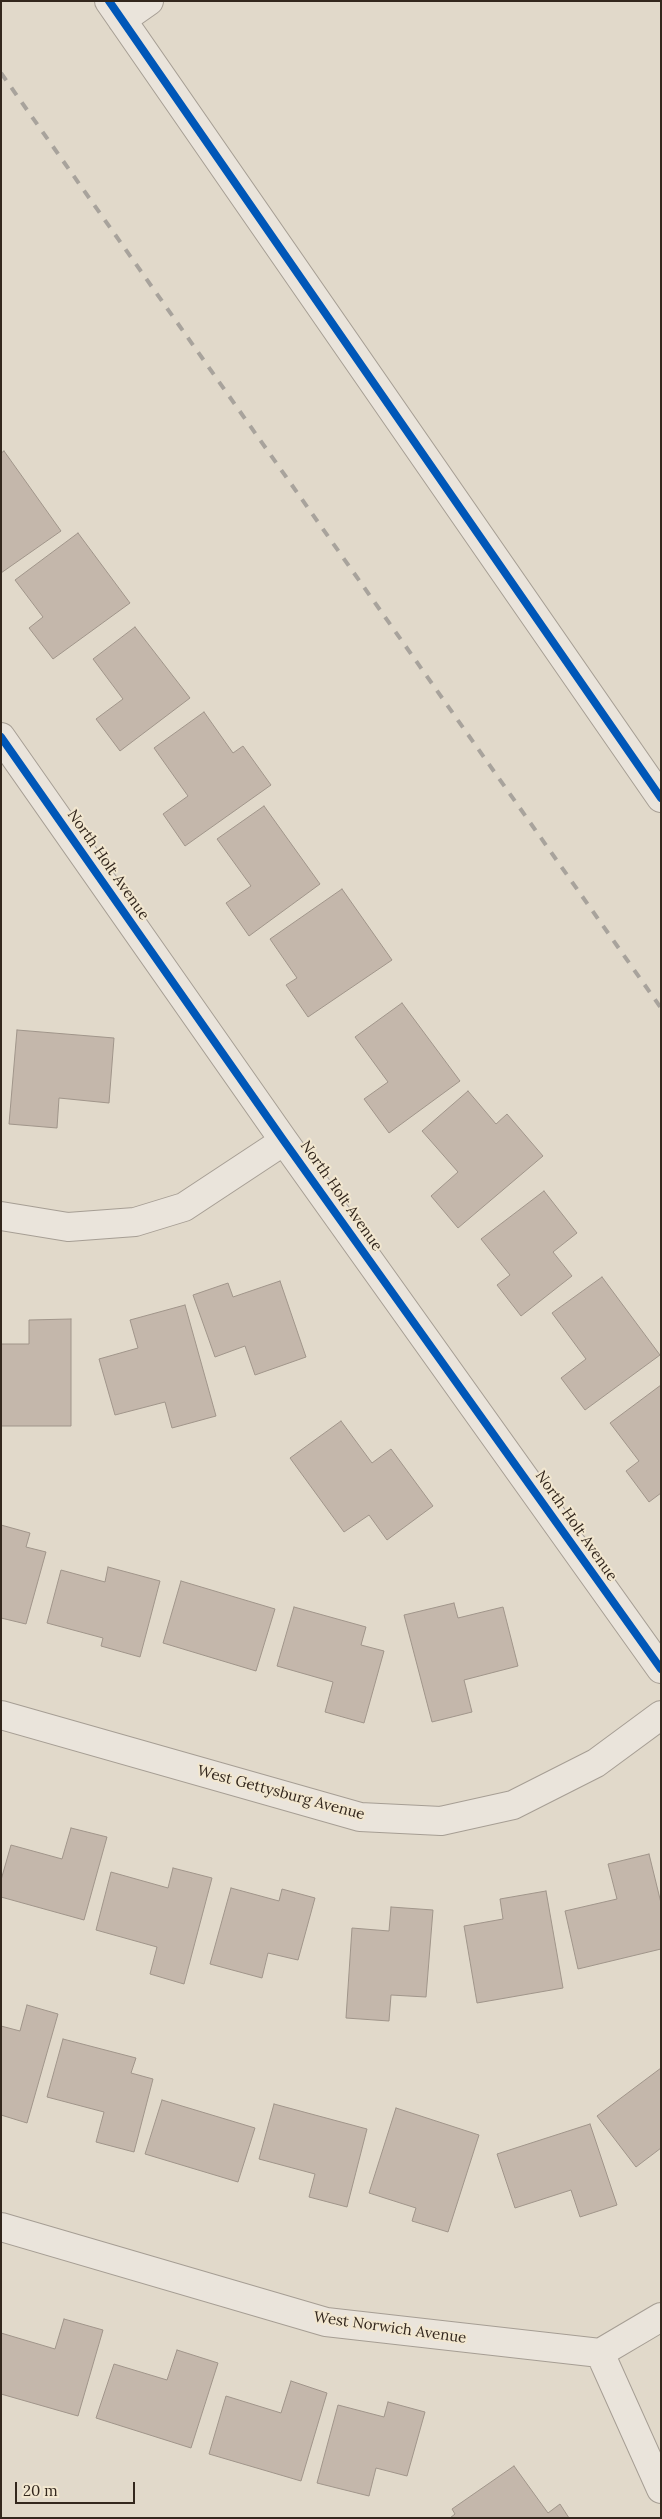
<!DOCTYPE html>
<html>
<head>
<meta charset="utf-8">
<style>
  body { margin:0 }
  #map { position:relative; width:662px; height:2519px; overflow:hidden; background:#e1d9ca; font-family:Lora,serif }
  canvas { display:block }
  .frame { position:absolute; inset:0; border:2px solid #33271d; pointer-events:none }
  .scale { position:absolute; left:15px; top:2482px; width:120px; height:22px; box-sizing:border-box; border:2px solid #33271d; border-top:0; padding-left:6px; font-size:15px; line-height:18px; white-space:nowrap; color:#33271d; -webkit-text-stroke:4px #f2e7d0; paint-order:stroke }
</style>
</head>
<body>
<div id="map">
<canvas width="662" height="2519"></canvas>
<div class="frame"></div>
<div class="scale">20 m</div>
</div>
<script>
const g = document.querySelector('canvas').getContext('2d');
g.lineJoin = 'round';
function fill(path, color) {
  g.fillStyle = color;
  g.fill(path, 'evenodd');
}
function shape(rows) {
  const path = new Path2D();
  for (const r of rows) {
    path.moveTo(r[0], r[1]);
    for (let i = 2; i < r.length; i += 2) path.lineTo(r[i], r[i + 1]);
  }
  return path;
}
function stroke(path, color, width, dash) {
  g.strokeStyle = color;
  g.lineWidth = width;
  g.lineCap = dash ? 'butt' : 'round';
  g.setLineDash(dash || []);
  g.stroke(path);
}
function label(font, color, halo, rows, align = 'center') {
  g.font = font + ' Lora,serif';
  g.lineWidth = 4;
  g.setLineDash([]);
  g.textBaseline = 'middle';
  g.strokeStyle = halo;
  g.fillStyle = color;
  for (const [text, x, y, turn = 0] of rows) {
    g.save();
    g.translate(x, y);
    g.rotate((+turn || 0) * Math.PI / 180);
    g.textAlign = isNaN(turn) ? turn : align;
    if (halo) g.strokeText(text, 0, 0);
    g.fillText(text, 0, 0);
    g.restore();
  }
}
const building = shape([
  [4,451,61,531,1,573,1,453,4,451],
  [78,533,130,603,53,659,29,628,43,617,15,580,78,533],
  [135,627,190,698,120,751,96,719,123,699,93,659,135,627],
  [204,712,233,753,243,746,271,785,185,846,163,814,188,796,154,748,204,712],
  [264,806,320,884,249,936,226,903,251,886,217,839,264,806],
  [342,889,392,960,308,1017,286,985,297,978,270,939,342,889],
  [402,1003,460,1081,389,1133,364,1099,388,1082,355,1037,402,1003],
  [17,1030,114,1038,109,1103,59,1098,57,1128,9,1124,17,1030],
  [468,1091,496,1124,507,1114,543,1156,458,1228,431,1196,458,1172,422,1131,468,1091],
  [544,1191,577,1233,553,1252,572,1276,521,1316,497,1285,510,1275,481,1239,544,1191],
  [602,1277,660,1355,585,1410,561,1378,586,1359,552,1313,602,1277],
  [280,1281,306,1357,255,1375,245,1346,215,1357,193,1295,228,1283,233,1297,280,1281],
  [185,1305,216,1416,172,1428,165,1402,115,1415,99,1359,138,1348,130,1320,185,1305],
  [71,1319,71,1426,1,1426,1,1344,29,1344,29,1320,71,1319],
  [661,1385,661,1493,649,1502,626,1471,639,1461,610,1423,661,1385],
  [341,1421,372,1463,391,1449,433,1506,387,1540,369,1515,344,1532,290,1458,341,1421],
  [1,1525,30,1533,26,1547,46,1552,26,1624,1,1618,1,1525],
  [108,1567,160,1581,140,1657,101,1646,103,1638,47,1623,61,1570,105,1582,108,1567],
  [181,1581,275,1609,256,1671,163,1643,181,1581],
  [454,1603,458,1618,503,1607,518,1666,464,1680,472,1712,432,1722,404,1615,454,1603],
  [294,1607,366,1627,361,1645,384,1651,364,1723,325,1712,333,1682,277,1666,294,1607],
  [71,1828,107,1837,84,1920,1,1897,1,1880,11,1845,62,1859,71,1828],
  [649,1854,661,1903,661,1949,578,1969,565,1911,617,1899,608,1864,649,1854],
  [173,1868,212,1878,184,1984,150,1974,157,1947,96,1930,111,1872,168,1888,173,1868],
  [231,1888,279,1901,282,1889,315,1898,298,1960,268,1953,262,1978,210,1964,231,1888],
  [546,1891,563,1988,477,2003,464,1926,503,1919,500,1899,546,1891],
  [391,1907,433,1910,426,1997,391,1995,389,2021,346,2018,352,1928,389,1931,391,1907],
  [27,2005,58,2014,27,2123,1,2115,1,2026,20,2031,27,2005],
  [63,2039,136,2058,131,2073,153,2079,134,2152,96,2142,104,2112,47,2097,63,2039],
  [661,2068,661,2148,636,2167,597,2116,661,2068],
  [162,2100,255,2128,238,2182,145,2154,162,2100],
  [274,2104,367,2129,347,2207,309,2197,315,2174,259,2159,274,2104],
  [396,2108,479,2135,448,2232,412,2221,416,2208,369,2193,396,2108],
  [590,2124,617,2205,580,2217,571,2190,515,2208,497,2154,590,2124],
  [64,2319,103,2330,78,2416,1,2394,1,2333,55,2349,64,2319],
  [177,2350,218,2363,191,2448,96,2418,114,2364,167,2380,177,2350],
  [291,2381,327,2393,301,2481,209,2454,226,2396,281,2413,291,2381],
  [388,2402,425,2412,407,2476,376,2468,369,2496,317,2483,338,2405,384,2417,388,2402],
  [514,2466,548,2513,560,2504,569,2518,450,2518,455,2514,452,2509,514,2466]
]);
fill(building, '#c4b7ab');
stroke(building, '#a0958a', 1);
const minor = shape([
  [109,1,661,798],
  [122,20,149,1],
  [1,737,284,1141,661,1669],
  [1,1216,68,1227,135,1222,184,1207,284,1141],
  [1,1715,360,1817,441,1821,513,1805,596,1763,661,1715],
  [1,2227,326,2322,600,2353,661,2317],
  [600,2353,661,2489]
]);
stroke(minor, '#a69e94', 30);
stroke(minor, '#eae4db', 28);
stroke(shape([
  [1,73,661,1008]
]), '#a8a39c', 4, [9, 9]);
stroke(shape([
  [109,1,661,798],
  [1,737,284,1141,661,1669]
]), '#0057b8', 8);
label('15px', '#33271d', '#f2e7d0', [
  ["North Holt Avenue",108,865,55],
  ["North Holt Avenue",341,1196,55],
  ["North Holt Avenue",576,1526,55],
  ["West Gettysburg Avenue",281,1793,15],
  ["West Norwich Avenue",390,2328,8]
]);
</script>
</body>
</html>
